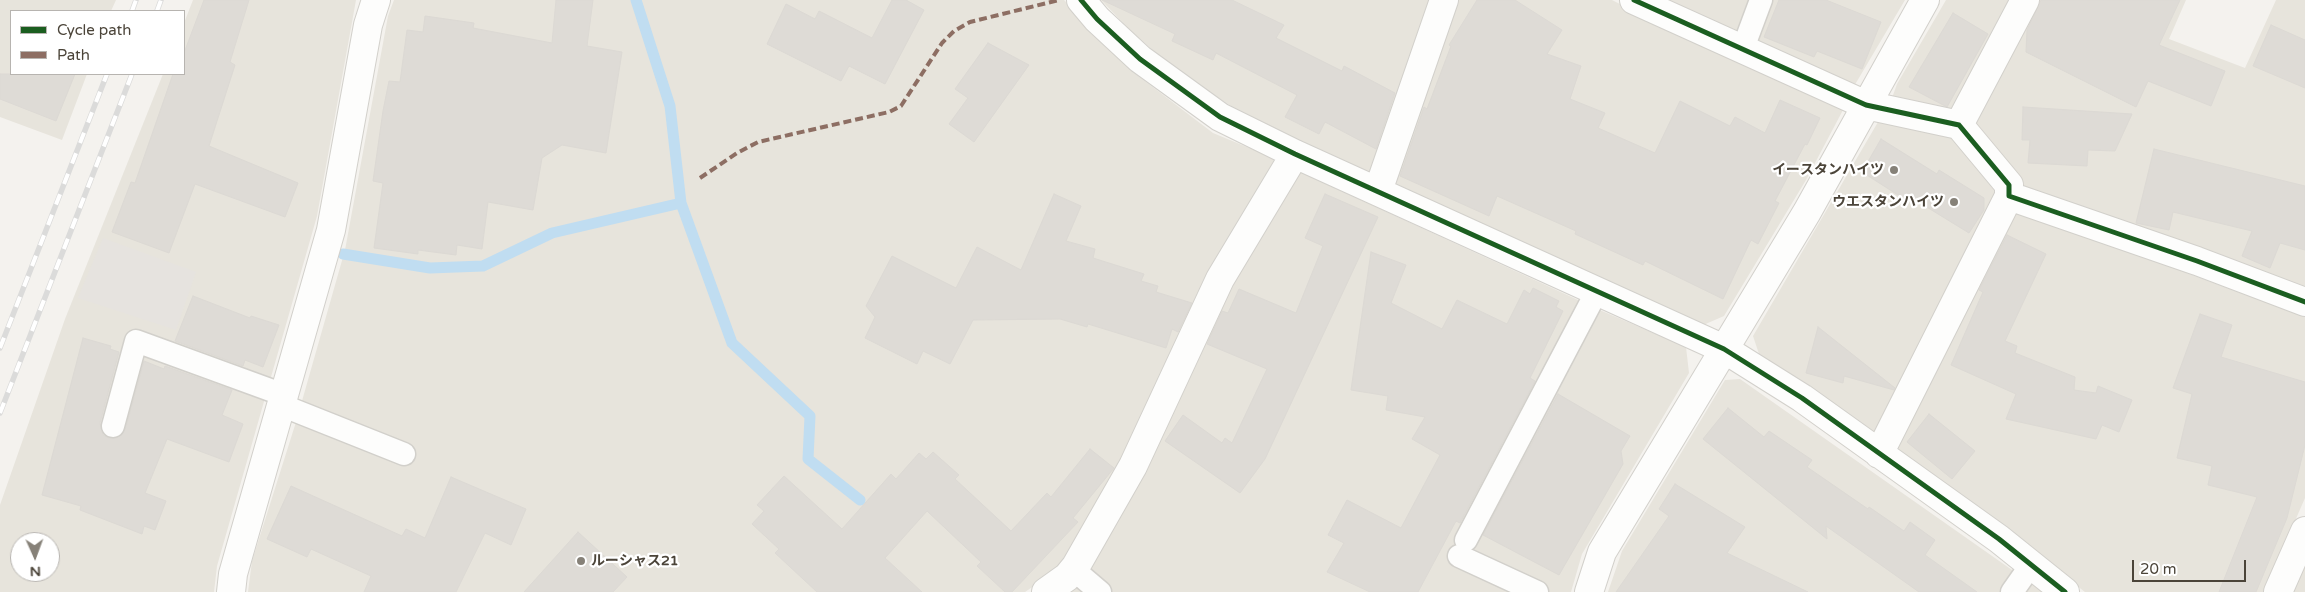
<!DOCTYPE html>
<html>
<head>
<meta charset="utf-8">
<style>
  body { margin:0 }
  #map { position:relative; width:2305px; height:592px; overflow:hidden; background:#f4f2ee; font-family:"Varela Round",sans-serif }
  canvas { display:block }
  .legend { position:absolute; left:10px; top:10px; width:175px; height:65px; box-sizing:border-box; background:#fff; border:1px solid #b7b4b0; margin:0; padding:6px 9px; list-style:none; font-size:15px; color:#4b4439 }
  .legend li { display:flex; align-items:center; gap:10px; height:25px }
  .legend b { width:25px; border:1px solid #b7b4b0 }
  .north { position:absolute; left:10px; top:532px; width:50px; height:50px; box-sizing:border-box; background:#fff; border:1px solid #b7b4b0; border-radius:50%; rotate:178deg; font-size:14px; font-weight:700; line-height:20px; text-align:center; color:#4b4439 }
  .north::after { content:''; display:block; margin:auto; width:18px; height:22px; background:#868178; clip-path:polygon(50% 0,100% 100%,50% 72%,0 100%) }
  .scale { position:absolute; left:2132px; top:560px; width:114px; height:22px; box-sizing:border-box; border:2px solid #4b4439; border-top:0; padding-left:6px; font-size:15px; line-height:18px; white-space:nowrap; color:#4b4439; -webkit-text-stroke:4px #fff; paint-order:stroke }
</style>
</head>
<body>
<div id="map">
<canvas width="2305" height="592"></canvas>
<ul class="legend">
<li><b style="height:6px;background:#1b5e20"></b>Cycle path</li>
<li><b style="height:6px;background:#8d6e63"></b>Path</li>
</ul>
<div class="north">N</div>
<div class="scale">20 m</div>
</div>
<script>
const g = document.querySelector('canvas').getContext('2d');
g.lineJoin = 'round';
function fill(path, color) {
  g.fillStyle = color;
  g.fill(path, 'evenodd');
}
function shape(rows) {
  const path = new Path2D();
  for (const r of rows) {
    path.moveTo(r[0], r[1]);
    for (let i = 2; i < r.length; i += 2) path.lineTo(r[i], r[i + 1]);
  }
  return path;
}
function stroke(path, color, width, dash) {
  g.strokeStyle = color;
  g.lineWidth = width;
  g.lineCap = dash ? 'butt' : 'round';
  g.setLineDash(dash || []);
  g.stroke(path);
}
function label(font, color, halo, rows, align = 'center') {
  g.font = font + ' "Varela Round","Noto Sans JP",sans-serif';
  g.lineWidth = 4.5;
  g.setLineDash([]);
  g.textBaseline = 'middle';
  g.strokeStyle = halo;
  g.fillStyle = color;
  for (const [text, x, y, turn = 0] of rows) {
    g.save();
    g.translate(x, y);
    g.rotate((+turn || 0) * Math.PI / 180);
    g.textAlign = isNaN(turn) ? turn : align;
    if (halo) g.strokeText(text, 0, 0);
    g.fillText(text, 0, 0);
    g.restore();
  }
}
fill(shape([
  [0,0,116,0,111,11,11,11,11,74,87,74,62,140,0,117],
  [193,0,356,0,317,216,217,566,214,592,0,592,0,505,65,319,163,74,184,74,184,23],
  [20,542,50,542,50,572,20,572],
  [394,0,1064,0,1133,72,1213,133,1276,159,1137,431,1066,564,1025,592,248,592,252,561,296,422,345,250,388,16],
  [1101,0,1434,0,1375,170,1367,173,1234,108,1173,68,1131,31],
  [1454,0,1612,0,1676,33,1773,75,1843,110,1806,180,1724,316,1701,326,1390,181],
  [1660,0,1905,0,1853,88],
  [1946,0,2016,0,1950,114,1892,98,1897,84],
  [2035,0,2186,0,2169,39,2245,68,2276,0,2305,0,2305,291,2023,191,1972,126],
  [1878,122,1906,122,1955,134,2003,190,1877,434,1760,357,1753,336],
  [1300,172,1602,311,1686,347,1689,373,1582,554,1571,592,1066,592,1229,284],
  [2013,208,2305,317,2305,498,2264,592,2085,592,1896,447],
  [1740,379,2032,584,2042,592,1608,592,1622,551,1725,380],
  [2305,555,2305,592,2288,592]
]), '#e7e4dc');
fill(shape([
  [103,238,196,272,176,330,78,298]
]), '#e6e3df');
stroke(shape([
  [636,0,670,106,681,203,732,343,810,416,808,459,860,500],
  [343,254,430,268,483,266,552,233,681,203]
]), '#c0ddf1', 11);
const building = shape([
  [204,0,249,0,230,62,235,65,209,146,298,183,285,217,195,184,169,253,112,232,131,182,135,183,173,74,184,74,184,53,204,0],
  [556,0,593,0,587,46,622,52,606,153,562,145,542,158,533,210,488,202,482,249,457,245,456,255,418,250,418,254,374,248,383,183,373,181,383,111,389,81,400,82,407,30,423,32,425,16,474,23,473,28,552,43,556,0],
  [892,0,906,0,924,10,885,84,849,66,841,81,767,44,786,4,815,19,819,11,872,38,892,0],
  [1102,0,1232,0,1284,25,1276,38,1342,71,1344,66,1395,93,1376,149,1325,122,1319,134,1285,117,1297,95,1216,53,1213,60,1172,41,1175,34,1102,0],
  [1477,0,1515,0,1562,30,1547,54,1581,66,1570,99,1605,113,1598,128,1655,153,1680,101,1730,126,1735,117,1765,133,1780,100,1820,118,1807,145,1805,144,1775,201,1779,203,1758,244,1751,240,1723,299,1645,261,1643,265,1575,234,1576,231,1497,196,1489,216,1400,176,1424,107,1427,109,1451,46,1449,45,1477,0],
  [1779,0,1826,0,1881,22,1862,69,1817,51,1814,57,1764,37,1779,0],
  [2041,0,2180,0,2159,45,2225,71,2211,106,2148,81,2136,107,2026,52,2027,30,2041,0],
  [1953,13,1988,34,1947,107,1909,87,1953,13],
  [2271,25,2305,40,2305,88,2253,66,2271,25],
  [988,43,1029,65,974,142,949,124,968,98,955,89,988,43],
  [0,74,75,74,56,121,0,99,0,74],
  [2023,107,2132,114,2115,151,2088,150,2087,166,2028,163,2030,140,2022,140,2023,107],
  [1881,139,1937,174,1939,170,1984,198,1984,210,1969,233,1912,198,1909,202,1862,172,1881,139],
  [2154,149,2305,186,2305,250,2280,243,2270,268,2242,256,2252,231,2173,212,2169,230,2136,223,2154,149],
  [1054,194,1081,206,1066,241,1095,249,1093,258,1144,274,1141,281,1158,286,1156,292,1192,303,1178,332,1172,329,1166,348,1088,324,1087,327,1060,319,973,320,950,364,923,351,917,364,865,338,875,317,866,306,892,256,956,288,977,247,1021,270,1054,194],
  [1325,194,1378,217,1265,459,1240,493,1165,441,1183,415,1222,443,1225,438,1232,443,1267,369,1207,344,1222,311,1228,313,1239,289,1296,313,1323,246,1305,238,1325,194],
  [2007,235,2046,254,2005,341,2017,346,2015,353,2075,377,2074,390,2096,393,2098,386,2132,400,2119,432,2102,425,2096,439,2006,419,2016,394,1951,365,1983,292,1979,290,2007,235],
  [1371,252,1406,265,1391,303,1442,329,1457,300,1507,324,1524,290,1530,294,1533,288,1559,301,1556,307,1563,311,1530,378,1535,381,1460,523,1456,521,1418,592,1370,592,1327,572,1344,543,1328,535,1347,500,1401,528,1440,455,1412,439,1425,417,1386,410,1388,396,1351,390,1371,252],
  [193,296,250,318,251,316,279,325,263,367,245,360,243,366,175,341,193,296],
  [2200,314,2232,325,2221,357,2305,382,2305,445,2287,518,2256,592,2219,592,2257,497,2208,485,2212,466,2177,458,2192,394,2173,388,2200,314],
  [1818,327,1895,388,1894,390,1844,376,1843,383,1806,373,1818,327],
  [83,338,111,346,110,349,119,352,100,423,103,435,109,438,117,438,125,430,144,361,164,369,165,366,232,390,222,415,243,424,229,462,167,439,145,493,166,501,155,530,144,526,142,534,80,510,81,506,42,495,83,338],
  [1558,394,1630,436,1621,451,1623,464,1559,575,1483,535,1558,394],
  [1728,408,1764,437,1769,431,1812,460,1807,467,1868,509,1869,507,1904,531,1910,522,1935,540,1925,555,1977,592,1919,592,1826,526,1827,539,1703,439,1728,408],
  [1929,414,1975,451,1952,479,1907,442,1929,414],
  [1090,449,1114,468,1073,518,1078,522,1012,592,1005,592,977,566,981,562,927,511,885,558,922,592,817,592,775,553,779,549,752,524,764,511,757,505,784,476,842,529,891,474,896,479,919,453,926,459,933,452,959,475,955,479,1011,531,1047,493,1051,497,1090,449],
  [451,477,526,509,511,545,485,533,456,592,364,592,371,576,311,549,307,557,267,539,291,486,402,536,406,529,425,538,451,477],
  [1675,484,1745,527,1727,553,1808,592,1616,592,1669,516,1659,509,1675,484],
  [578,532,627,577,613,592,524,592,578,532]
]);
fill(building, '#dedbd6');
stroke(building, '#dcd9d4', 1);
const service = shape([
  [1742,51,1761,0],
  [281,405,404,454],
  [113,426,136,341,284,395],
  [1466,540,1597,291],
  [1459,556,1537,592],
  [1073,569,1100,592],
  [2012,592,2031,565]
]);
const minor = shape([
  [1081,0,1097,19,1140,59,1220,117,1295,154,1724,349,1802,398,1999,539,2065,592],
  [1634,0,1866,105,1959,125,2009,185,2009,196,2197,261,2305,302],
  [1959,125,2025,0],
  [1378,191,1444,0],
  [1879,454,2009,196],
  [231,592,233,574,331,230,368,25,376,0],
  [1046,592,1067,577,1076,566,1133,466,1220,279,1295,154],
  [1589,592,1602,552,1807,212,1925,0],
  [2278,592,2305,531]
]);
stroke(service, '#d2d0cb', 25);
stroke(minor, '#d2d0cb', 30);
stroke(service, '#fdfdfc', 22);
stroke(minor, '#fdfdfc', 28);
const rail = shape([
  [132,11,136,0],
  [157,11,161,0],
  [0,348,107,74],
  [0,413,132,74]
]);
stroke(rail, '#dbdbda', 5.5);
stroke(rail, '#fff', 4, [11]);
stroke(shape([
  [700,178,737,153,758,142,889,112,901,106,942,43,954,31,970,22,1059,0]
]), '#8d6e63', 4, [8, 4]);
stroke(shape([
  [1081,0,1097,19,1140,59,1220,117,1295,154,1724,349,1802,398,1999,539,2065,592],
  [1634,0,1866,105,1959,125,2009,185,2009,196,2197,261,2305,302]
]), '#1b5e20', 5);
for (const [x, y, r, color] of [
  [1894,170,5,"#868178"],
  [1954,202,5,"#868178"],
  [581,561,5,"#868178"]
]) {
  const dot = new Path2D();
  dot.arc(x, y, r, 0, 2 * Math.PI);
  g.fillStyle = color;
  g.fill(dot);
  stroke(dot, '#fff', 2);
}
label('bold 14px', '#4b4439', '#fff', [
  ["イースタンハイツ",1884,170],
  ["ウエスタンハイツ",1944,202],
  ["ルーシャス21",591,561,"left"]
], 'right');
</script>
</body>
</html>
